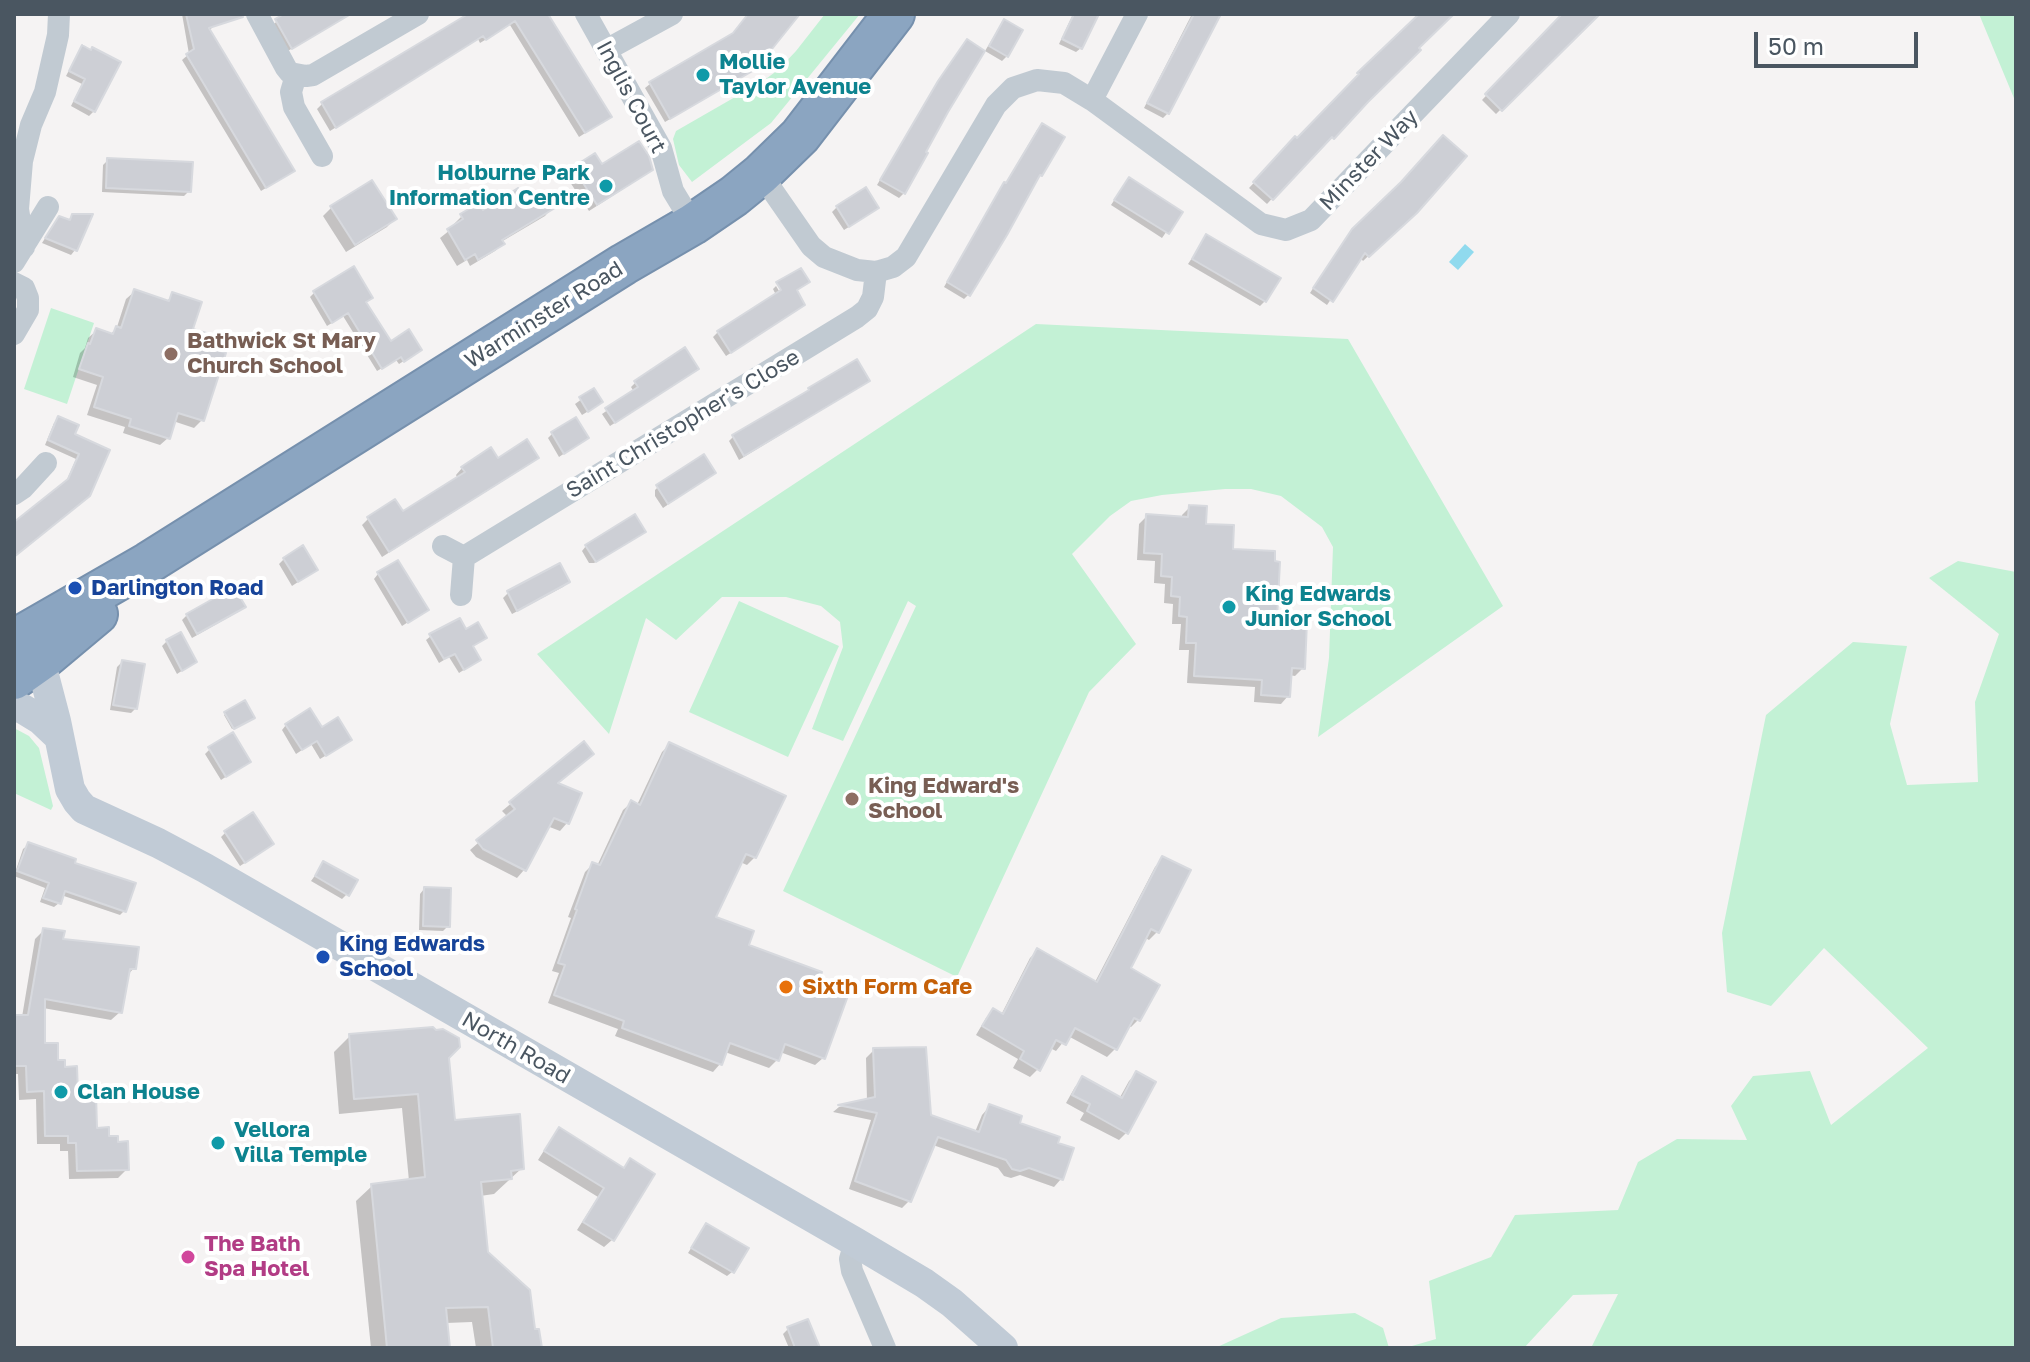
<!DOCTYPE html>
<html>
<head>
<meta charset="utf-8">
<style>
  body { margin:0 }
  #map { position:relative; width:2030px; height:1362px; overflow:hidden; background:#f5f3f3; font-family:"Golos Text",sans-serif }
  canvas { display:block }
  .frame { position:absolute; inset:0; border:16px solid #4a5661; pointer-events:none }
  .scale { position:absolute; left:1754px; top:32px; width:164px; height:36px; box-sizing:border-box; border:4px solid #4a5661; border-top:0; padding-left:10px; font-size:24px; line-height:28px; white-space:nowrap; color:#4a5661; -webkit-text-stroke:6px #fff; paint-order:stroke }
</style>
</head>
<body>
<div id="map">
<canvas width="2030" height="1362"></canvas>
<div class="frame"></div>
<div class="scale">50 m</div>
</div>
<script>
const g = document.querySelector('canvas').getContext('2d');
g.lineJoin = 'round';
function fill(path, color) {
  g.fillStyle = color;
  g.fill(path, 'evenodd');
}
function shape(rows) {
  const path = new Path2D();
  for (const r of rows) {
    path.moveTo(r[0], r[1]);
    for (let i = 2; i < r.length; i += 2) path.lineTo(r[i], r[i + 1]);
  }
  return path;
}
function stroke(path, color, width, dash) {
  g.strokeStyle = color;
  g.lineWidth = width;
  g.lineCap = dash ? 'butt' : 'round';
  g.setLineDash(dash || []);
  g.stroke(path);
}
function label(font, color, halo, rows, align = 'center') {
  g.font = font + ' "Golos Text",sans-serif';
  g.lineWidth = 8;
  g.setLineDash([]);
  g.textBaseline = 'middle';
  g.strokeStyle = halo;
  g.fillStyle = color;
  for (const [text, x, y, turn = 0] of rows) {
    g.save();
    g.translate(x, y);
    g.rotate((+turn || 0) * Math.PI / 180);
    g.textAlign = isNaN(turn) ? turn : align;
    if (halo) g.strokeText(text, 0, 0);
    g.fillText(text, 0, 0);
    g.restore();
  }
}
fill(shape([
  [825,14,860,14,771,123,692,182,679,165,673,139,676,131,763,81,778,70,796,51],
  [1979,14,2016,14,2016,103],
  [51,308,94,323,67,404,24,389],
  [1036,324,1348,339,1503,606,1318,737,1329,658,1333,547,1322,527,1281,496,1251,489,1225,489,1162,495,1131,501,1110,516,1072,554,1136,644,1089,692,957,977,783,891,916,606,908,601,843,741,812,729,843,647,840,622,821,606,786,597,722,597,676,640,646,618,609,734,537,654],
  [1958,561,2016,572,2016,1348,1591,1348,1618,1294,1573,1295,1524,1348,1405,1348,1436,1339,1429,1281,1491,1257,1515,1215,1618,1210,1638,1162,1677,1139,1747,1140,1731,1106,1753,1076,1810,1071,1831,1125,1928,1048,1824,948,1771,1006,1727,992,1722,933,1766,715,1853,642,1907,646,1890,724,1907,785,1978,782,1975,702,1999,634,1929,578],
  [739,601,839,646,788,757,689,712],
  [14,728,29,736,39,748,53,806,51,810,14,793],
  [1355,1313,1383,1328,1389,1348,1215,1348,1281,1318]
]), '#c3f1d5');
fill(shape([
  [1465,244,1474,252,1458,270,1449,262]
]), '#90daee');
fill(shape([
  [182,14,214,14,217,24,208,31,287,175,261,191,182,60,189,54],
  [288,14,351,14,286,52,272,25],
  [484,14,546,14,604,121,579,137,510,25,480,43,478,39,330,131,317,109,322,104],
  [749,14,797,14,749,73,665,122,645,88,650,84,732,36],
  [1073,14,1096,14,1081,48,1076,52,1059,44],
  [1192,14,1218,14,1168,113,1163,118,1144,108],
  [1421,14,1451,14,1416,48,1328,142,1326,140,1267,204,1249,188,1295,139,1297,141,1355,80,1354,79],
  [1565,14,1592,14,1590,21,1496,114,1482,100],
  [1004,21,1007,56,1002,61,985,51,1000,26],
  [83,48,94,111,89,116,71,106,82,84,66,76,78,53],
  [934,88,923,153,904,193,899,198,877,185],
  [1042,125,1041,175,1035,180,969,294,964,299,944,287,1000,189,1005,184,1037,130],
  [594,156,602,167,650,170,642,177,589,211,566,176,574,169],
  [108,160,189,191,184,196,102,192,103,165],
  [371,183,394,219,387,227,346,252,323,216,331,208],
  [1125,184,1180,212,1162,238,1111,205],
  [1399,188,1409,217,1363,261,1360,257,1327,305,1310,293,1347,236],
  [526,207,552,208,545,216,501,242,503,244,495,251,470,266,467,260,457,266,440,238,455,226,454,224,462,216],
  [837,207,872,212,844,230,832,212],
  [73,216,75,250,71,255,42,243,55,223,68,221],
  [1206,237,1265,301,1260,306,1188,264],
  [807,282,795,291,798,309,726,356,713,337,718,332,776,295,773,289,776,286,784,299],
  [134,292,166,302,173,295,190,330,206,348,202,420,194,428,173,421,168,438,160,445,123,433,125,427,87,415,97,385,73,377,80,353,85,348,88,338,96,331,110,335,117,327,126,299],
  [314,293,365,303,390,344,415,354,399,364,396,360,377,371,343,316,327,326,310,297],
  [692,373,610,426,602,414,634,392,631,387,636,382],
  [868,381,863,385,739,460,729,441,733,437],
  [593,391,595,407,582,415,575,404],
  [59,418,72,435,108,451,14,555,14,525,65,484,76,459,45,445,54,423],
  [552,434,587,438,559,457,548,438],
  [537,458,530,464,382,557,362,525,368,519,402,514,458,479,456,475,462,468,497,461],
  [714,473,663,508,655,496,655,490,660,485],
  [1190,507,1204,525,1231,551,1303,668,1295,676,1289,675,1288,696,1281,704,1254,702,1255,687,1187,683,1189,650,1179,650,1181,624,1172,624,1173,604,1164,603,1165,584,1154,583,1155,561,1137,560,1139,524,1146,517,1182,518,1182,515],
  [639,536,594,563,589,563,582,551,586,546],
  [284,559,316,570,292,586,279,564],
  [559,566,568,582,563,587,512,614,503,598,508,593],
  [378,574,427,610,402,626,374,579],
  [243,607,238,612,192,638,182,620,187,615],
  [431,636,471,647,479,660,459,673,449,657,439,663,426,640],
  [167,641,195,662,177,674,162,646],
  [122,662,136,708,131,713,110,710,117,667],
  [226,713,250,719,232,729,224,715],
  [286,725,322,730,345,744,320,759,311,744,296,754,282,730],
  [584,743,556,784,567,823,560,831,547,826,524,870,517,878,476,857,470,850,508,817,502,811],
  [670,744,755,857,747,865,740,862,713,918,746,946,816,983,823,1058,815,1065,780,1052,777,1060,769,1068,725,1052,720,1064,713,1072,615,1036,618,1029,548,1003,559,973,552,971,571,918,568,917,585,872,592,865,597,866,623,810,631,803,637,805,662,752],
  [210,749,248,762,221,780,205,754],
  [226,832,266,849,240,866,221,837],
  [28,845,73,864,124,911,120,915,61,895,59,903,54,907,40,902,45,888,14,876,23,849],
  [1163,859,1157,932,1149,940,1144,937,1128,969,1138,1020,1131,1027,1127,1026,1115,1049,1107,1057,1068,1036,1056,1051,1050,1048,1038,1069,1030,1077,1013,1068,1018,1059,976,1035,986,1018,994,1010,1001,1015,1030,958,1038,950,1095,982,1155,867],
  [324,863,347,894,342,899,311,881],
  [424,889,448,926,443,931,419,930,420,894],
  [44,930,61,941,134,968,126,977,120,1012,111,1020,43,1008,44,1045,56,1062,95,1130,107,1138,127,1169,118,1178,69,1179,68,1151,60,1151,60,1144,37,1144,36,1099,19,1100,18,1074,14,1074,14,1017,22,1017,35,939],
  [350,1036,447,1058,453,1122,522,1168,494,1194,480,1196,486,1253,535,1348,476,1348,472,1322,446,1323,448,1348,371,1348,356,1201,372,1186,409,1181,402,1108,339,1114,334,1052],
  [874,1050,929,1116,975,1132,982,1115,989,1107,1017,1124,1061,1179,1054,1187,1020,1175,1011,1178,1004,1176,998,1168,933,1145,909,1201,902,1208,849,1189,871,1120,833,1112,839,1107,867,1101,866,1058],
  [1137,1073,1126,1133,1119,1140,1080,1120,1084,1113,1066,1103,1075,1087,1083,1079,1119,1099,1129,1081],
  [559,1130,622,1169,630,1161,612,1240,604,1247,577,1230,598,1197,538,1160,552,1138],
  [706,1225,732,1272,727,1276,688,1253],
  [788,1329,817,1348,789,1348,783,1334]
]), '#0003');
const building = shape([
  [186,14,242,14,243,17,209,28,295,171,266,188,186,54,194,49,186,14],
  [284,14,351,14,292,49,275,19,284,14],
  [468,14,548,14,612,117,585,133,515,21,486,40,483,36,336,128,321,102,468,14],
  [748,14,800,14,756,69,670,119,649,82,733,33,748,14],
  [1074,14,1099,14,1082,49,1062,39,1074,14],
  [1194,14,1221,14,1169,114,1147,103,1194,14],
  [1419,14,1454,14,1419,48,1421,50,1368,102,1334,139,1332,137,1273,200,1253,182,1295,136,1297,138,1359,74,1357,73,1419,14],
  [1562,14,1600,14,1502,111,1485,94,1562,14],
  [1004,19,1023,30,1008,57,989,46,1004,19],
  [967,39,985,51,948,112,926,152,928,153,905,194,880,180,938,81,967,39],
  [82,45,91,50,92,47,121,62,95,112,74,101,85,79,69,71,82,45],
  [1042,123,1065,137,1042,176,1040,175,1007,235,970,296,947,282,1004,182,1006,183,1042,123],
  [1443,135,1467,156,1417,213,1369,257,1365,253,1333,302,1313,288,1352,229,1401,182,1443,135],
  [639,141,649,156,653,170,597,205,573,167,595,153,602,164,639,141],
  [107,158,193,162,191,192,106,188,107,158],
  [1129,177,1183,212,1169,234,1114,200,1129,177],
  [372,180,397,219,355,245,330,206,372,180],
  [866,187,879,208,849,227,836,206,866,187],
  [518,188,527,204,545,193,555,208,502,240,505,244,478,260,475,254,465,260,447,229,463,219,460,214,479,203,483,210,518,188],
  [72,214,93,214,77,251,45,238,59,216,70,220,72,214],
  [1206,234,1281,278,1266,302,1192,259,1206,234],
  [354,266,373,298,366,302,391,341,409,329,422,350,404,362,401,357,382,369,348,313,332,323,313,291,354,266],
  [801,268,810,282,797,290,805,305,731,353,717,331,781,290,776,282,801,268],
  [134,289,169,301,172,292,202,302,193,329,213,335,209,347,226,353,204,421,178,413,170,439,129,426,131,419,94,407,103,377,79,369,88,343,90,344,96,328,113,334,116,326,121,328,134,289],
  [685,347,699,369,615,423,605,408,638,387,634,381,685,347],
  [857,359,870,381,744,456,732,435,809,390,808,388,857,359],
  [594,388,603,402,588,412,579,397,594,388],
  [58,416,79,425,75,434,110,450,90,496,14,557,14,522,68,479,79,454,48,440,58,416],
  [576,417,589,438,564,454,551,432,576,417],
  [527,439,539,458,389,552,367,517,395,499,403,511,465,472,461,467,491,447,498,458,527,439],
  [704,454,716,473,668,504,656,485,704,454],
  [1189,505,1207,506,1206,524,1234,525,1233,549,1275,551,1275,561,1280,562,1277,619,1307,621,1305,669,1292,668,1290,697,1261,695,1262,680,1194,676,1196,643,1186,643,1187,617,1179,616,1180,597,1171,596,1172,577,1161,576,1162,554,1144,553,1146,514,1188,517,1189,505],
  [635,514,646,532,596,562,585,545,635,514],
  [303,545,318,570,298,582,283,558,303,545],
  [398,560,429,610,408,623,377,572,398,560],
  [560,563,570,582,517,611,507,591,560,563],
  [234,587,246,607,197,634,186,614,234,587],
  [460,618,466,629,478,622,487,638,473,646,481,660,464,670,455,654,444,659,429,634,460,618],
  [181,632,197,662,182,671,166,640,181,632],
  [122,660,145,664,137,709,113,705,122,660],
  [245,700,255,718,234,729,224,712,245,700],
  [310,708,322,727,338,717,352,740,326,756,317,741,302,750,285,724,310,708],
  [233,732,251,762,226,777,208,747,233,732],
  [584,741,594,754,558,783,582,793,569,824,554,818,526,871,483,849,476,840,515,809,509,802,584,741],
  [669,742,786,796,756,858,746,854,716,917,754,931,749,945,822,972,819,981,849,993,825,1059,785,1044,779,1061,730,1043,722,1065,622,1028,624,1021,554,995,565,965,558,963,577,910,575,909,592,862,600,865,631,800,640,805,669,742],
  [253,812,274,844,245,863,224,831,253,812],
  [28,842,76,859,75,863,136,883,126,912,65,891,61,904,43,898,49,883,17,871,28,842],
  [1162,856,1191,870,1159,933,1151,929,1131,968,1160,985,1140,1021,1134,1018,1117,1050,1075,1028,1066,1045,1056,1040,1040,1071,1020,1059,1024,1051,982,1026,993,1008,1003,1014,1037,948,1097,982,1162,856],
  [323,861,358,880,349,896,315,876,323,861],
  [424,887,451,888,450,927,423,926,424,887],
  [43,928,65,931,63,939,139,947,136,969,130,969,122,1013,45,999,45,1043,58,1043,58,1060,65,1060,65,1067,77,1066,78,1094,96,1093,97,1128,109,1127,109,1136,118,1136,118,1142,128,1141,129,1170,77,1171,76,1143,68,1143,68,1136,45,1136,44,1091,27,1092,26,1066,14,1066,14,1015,28,1015,43,928],
  [433,1027,436,1030,443,1029,459,1038,460,1047,449,1058,455,1120,520,1114,524,1169,511,1171,512,1179,481,1182,488,1252,530,1290,535,1329,539,1329,542,1348,493,1348,488,1307,446,1308,450,1348,387,1348,371,1184,425,1177,418,1094,354,1099,349,1034,433,1027],
  [926,1047,931,1115,979,1132,989,1104,1022,1116,1020,1123,1060,1137,1058,1143,1074,1148,1063,1180,1029,1168,1020,1171,1012,1169,1006,1160,938,1137,911,1202,855,1181,877,1113,838,1105,875,1097,873,1048,926,1047],
  [1136,1071,1156,1082,1128,1134,1087,1111,1090,1104,1072,1095,1082,1076,1122,1098,1136,1071],
  [559,1127,624,1168,630,1158,655,1174,614,1241,583,1222,604,1188,544,1151,559,1127],
  [706,1223,749,1248,734,1273,691,1248,706,1223],
  [808,1319,820,1348,795,1348,787,1327,808,1319]
]);
fill(building, '#cdcfd5');
stroke(building, '#d7d9de', 2);
const highway = shape([
  [14,640,148,563,624,264,693,224,734,196,761,174,800,136,894,14],
  [14,679,48,655,97,614]
]);
stroke(highway, '#7690ad', 44);
stroke(shape([
  [257,14,286,68,290,73,306,76,313,75,418,14],
  [586,14,661,148,673,191,693,224],
  [606,50,672,14],
  [296,75,291,92,294,107,322,156],
  [1092,100,1137,14],
  [761,174,811,246,824,257,857,270,876,272,893,267,906,257,996,105,1013,88,1037,80,1064,83,1092,100,1261,224,1286,230,1311,220,1509,14],
  [24,247,18,209,22,161,31,125,45,92,58,35,59,14],
  [14,262,48,207],
  [14,283,24,288,28,298,28,310,14,334],
  [14,494,23,488,46,463],
  [443,546,464,557,461,595],
  [464,557,857,317,867,309,873,297,876,272],
  [855,1242,850,1259,852,1271,885,1348]
]), '#c1cad2', 22);
stroke(shape([
  [40,660,56,721,70,789,77,801,84,809,158,843,205,868,855,1242,924,1283,952,1303,1003,1348],
  [14,706,23,709,41,720,58,736]
]), '#c1cbd6', 30);
stroke(highway, '#8ba5c1', 40);
for (const [x, y, r, color] of [
  [703,75,8,"#0f9aa8"],
  [606,186,8,"#0f9aa8"],
  [171,354,8,"#8d6e63"],
  [75,588,8,"#1a4fb4"],
  [1229,607,8,"#0f9aa8"],
  [852,799,8,"#8d6e63"],
  [323,957,8,"#1a4fb4"],
  [786,987,8,"#e8710a"],
  [61,1092,8,"#0f9aa8"],
  [218,1143,8,"#0f9aa8"],
  [188,1257,8,"#d1479c"]
]) {
  const dot = new Path2D();
  dot.arc(x, y, r, 0, 2 * Math.PI);
  g.fillStyle = color;
  g.fill(dot);
  stroke(dot, '#fff', 3);
}
label('bold 22px', '#0d838f', '#fff', [
  ["Mollie",719,62],
  ["Taylor Avenue",719,87],
  ["Holburne Park",590,173,"right"],
  ["Information Centre",590,198,"right"],
  ["King Edwards",1245,594],
  ["Junior School",1245,619],
  ["Clan House",77,1092],
  ["Vellora",234,1130],
  ["Villa Temple",234,1155]
], 'left');
label('22px', '#4a5661', '#fff', [
  ["Inglis Court",631,97,62],
  ["Minster Way",1369,160,-46],
  ["Warminster Road",544,315,-32],
  ["Saint Christopher's Close",683,424,-31],
  ["North Road",516,1048,30]
]);
label('bold 22px', '#785e54', '#fff', [
  ["Bathwick St Mary",187,341],
  ["Church School",187,366],
  ["King Edward's",868,786],
  ["School",868,811]
], 'left');
label('bold 22px', '#164399', '#fff', [
  ["Darlington Road",91,588],
  ["King Edwards",339,944],
  ["School",339,969]
], 'left');
label('bold 22px', '#c56008', '#fff', [
  ["Sixth Form Cafe",802,987]
], 'left');
label('bold 22px', '#b23c85', '#fff', [
  ["The Bath",204,1244],
  ["Spa Hotel",204,1269]
], 'left');
</script>
</body>
</html>
